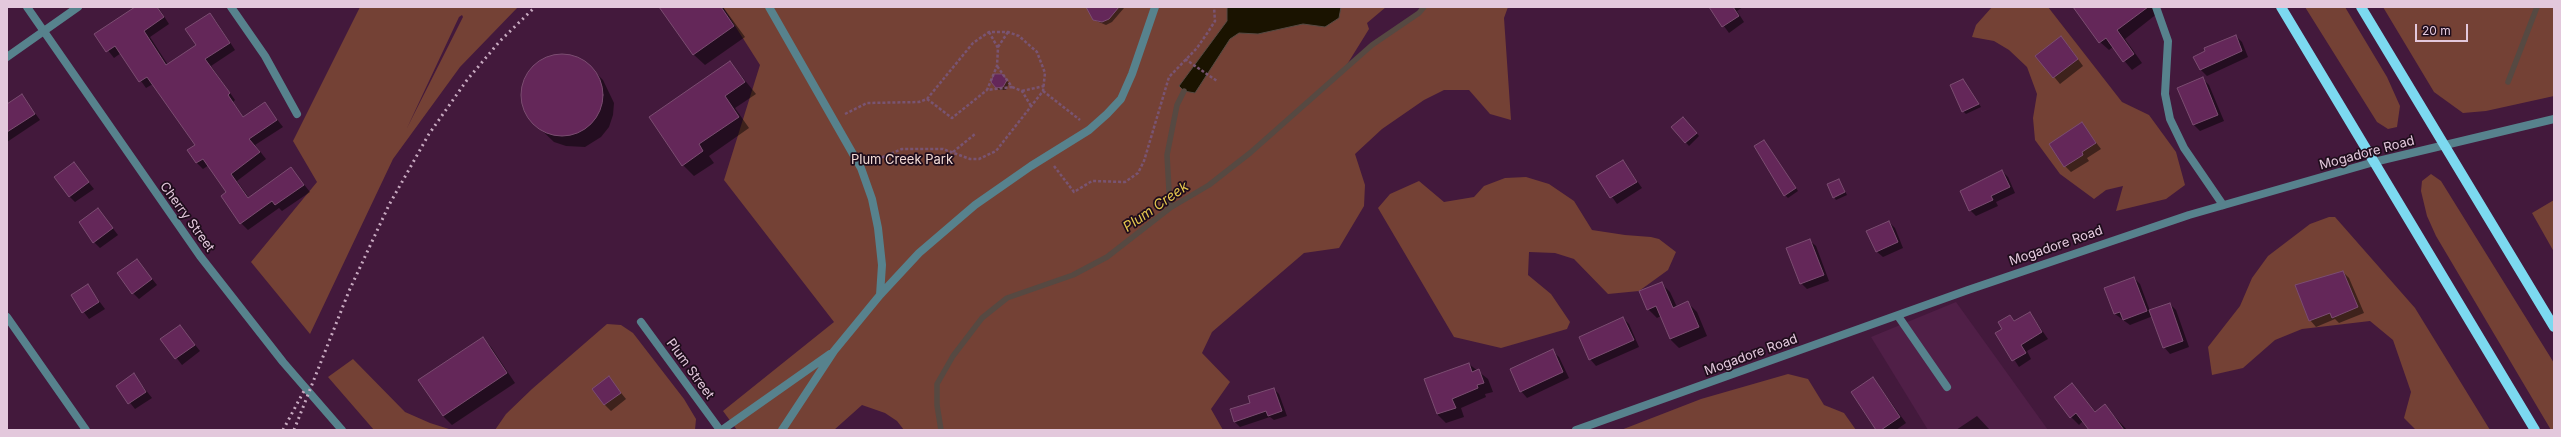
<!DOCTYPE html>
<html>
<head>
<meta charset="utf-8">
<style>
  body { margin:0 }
  #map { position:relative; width:2561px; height:437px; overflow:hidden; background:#43193c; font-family:Inter,sans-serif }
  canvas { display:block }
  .frame { position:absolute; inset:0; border:8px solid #e3c8dc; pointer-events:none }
  .scale { position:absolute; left:2415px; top:24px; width:53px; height:18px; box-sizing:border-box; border:2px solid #e3c8dc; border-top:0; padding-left:5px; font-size:12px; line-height:14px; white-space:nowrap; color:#e3c8dc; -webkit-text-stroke:3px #1f0d1c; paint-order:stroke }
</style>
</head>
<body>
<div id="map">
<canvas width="2561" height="437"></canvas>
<div class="frame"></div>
<div class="scale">20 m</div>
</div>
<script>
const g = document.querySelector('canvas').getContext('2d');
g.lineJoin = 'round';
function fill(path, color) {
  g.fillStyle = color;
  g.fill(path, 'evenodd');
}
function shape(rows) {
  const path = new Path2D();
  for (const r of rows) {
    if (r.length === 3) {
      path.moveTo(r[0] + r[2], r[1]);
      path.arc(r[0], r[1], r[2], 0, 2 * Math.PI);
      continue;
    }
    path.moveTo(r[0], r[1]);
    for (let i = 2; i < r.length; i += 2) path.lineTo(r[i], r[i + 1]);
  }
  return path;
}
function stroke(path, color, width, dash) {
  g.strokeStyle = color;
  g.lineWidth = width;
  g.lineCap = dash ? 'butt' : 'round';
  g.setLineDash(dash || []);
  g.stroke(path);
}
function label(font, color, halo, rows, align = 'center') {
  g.font = font + ' Inter,sans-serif';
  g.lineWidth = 3.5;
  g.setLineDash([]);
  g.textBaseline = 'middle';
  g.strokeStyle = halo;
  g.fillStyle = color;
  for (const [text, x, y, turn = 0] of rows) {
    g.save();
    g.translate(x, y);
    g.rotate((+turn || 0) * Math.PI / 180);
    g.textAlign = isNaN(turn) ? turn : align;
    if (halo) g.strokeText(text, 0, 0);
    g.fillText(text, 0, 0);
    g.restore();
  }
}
fill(shape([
  [1956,302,2048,430,1928,430,1871,337]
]), '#501f47');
fill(shape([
  [360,7,518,7,460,67,393,159,310,334,251,262,317,182,293,141],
  [462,15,463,17,407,128,459,17],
  [723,7,1386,7,1367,23,1369,29,1343,71,1372,45,1419,13,1424,7,1508,7,1504,18,1511,120,1490,114,1469,90,1444,90,1424,100,1382,129,1355,154,1365,185,1364,206,1339,248,1304,253,1212,332,1202,353,1230,382,1211,409,1223,430,904,430,897,421,885,413,862,405,834,430,737,430,723,411,834,322,724,180,760,65],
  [1992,7,2048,7,2122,102,2149,115,2176,152,2185,185,2166,199,2116,211,2123,186,2106,190,2094,199,2060,174,2035,140,2033,118,2037,94,2027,67,2009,50,1994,41,1972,37,1976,25],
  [2305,7,2345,7,2387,77,2400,106,2397,127,2388,129,2377,122],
  [2383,7,2554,7,2554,96,2486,111,2463,113,2434,92],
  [2431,174,2441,181,2554,363,2554,430,2551,430,2436,236,2427,216,2421,191,2422,181],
  [1526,177,1549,184,1574,201,1592,230,1625,235,1651,237,1659,239,1676,252,1668,270,1639,291,1608,294,1574,259,1555,253,1529,252,1528,275,1551,294,1570,322,1567,329,1501,348,1454,337,1378,208,1390,194,1419,181,1444,202,1474,197,1484,186,1505,178],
  [2554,200,2554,252,2532,213],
  [2329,217,2335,217,2415,308,2490,430,2416,430,2404,418,2411,392,2393,340,2370,321,2302,329,2275,340,2243,368,2212,375,2208,347,2240,306,2252,278,2268,256,2310,224],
  [607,324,621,325,633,333,684,399,696,419,695,430,495,430,506,414,532,389],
  [353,359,405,412,430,423,452,430,374,430,328,377],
  [1788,374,1808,379,1824,405,1844,413,1856,430,1621,430,1701,399]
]), '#744135');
const water = shape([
  [1227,7,1341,7,1339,18,1325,27,1303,24,1258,34,1239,33,1230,39,1195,93,1184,91,1179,86,1227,21,1227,7]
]);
fill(water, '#1a1300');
stroke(water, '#564942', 1);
fill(shape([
  [136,7,158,7,169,24,150,37,168,65,197,45,209,14,216,21,235,50,211,66,235,100,233,102,244,118,265,104,283,127,255,145,266,159,237,181,249,198,291,168,310,192,282,211,279,208,248,230,241,223,222,197,228,192,209,165,203,169,196,162,197,146,153,84,146,88,121,53,114,58,95,34],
  [661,7,723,7,745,37,705,65,693,54],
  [1091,7,1124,7,1124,8,1112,22,1106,25,1094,20],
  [1710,7,1743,7,1737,11,1744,22,1729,33],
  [2095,7,2154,7,2158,13,2125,39,2142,63,2132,70,2113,47,2109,50,2100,42],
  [2236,36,2242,42,2248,57,2207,76,2201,70],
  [2067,44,2083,66,2060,84,2037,56],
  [558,56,570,56,592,69,603,80,614,103,613,115,609,127,601,137,585,147,566,146,554,142,533,122,526,112,523,100,523,87,528,76,535,66,546,59],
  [730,62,756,94,735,108,749,128,709,156,714,163,694,176,683,165],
  [1005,78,1009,83,1006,90,999,90,996,87],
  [2202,78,2209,85,2224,121,2200,131,2194,125],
  [1963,80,1981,107,1966,114,1963,111],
  [22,95,40,120,7,142,7,105],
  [1686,121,1699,136,1689,146,1673,128],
  [2082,124,2101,149,2087,158,2089,161,2071,172,2065,166],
  [1764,141,1798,191,1788,198,1785,195],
  [1623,161,1642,188,1617,204,1598,177],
  [74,164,94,189,75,202,69,196],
  [2002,171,2008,177,2015,193,1996,202,1998,206,1976,216,1970,210],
  [1839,180,1847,195,1836,200,1834,197],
  [98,209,118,235,100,248,94,242],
  [1889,222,1895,228,1903,248,1883,257,1876,251],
  [1809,240,1816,246,1829,281,1807,289,1801,283],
  [137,260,157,285,139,299,133,293],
  [2343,272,2349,278,2364,313,2339,323,2335,319,2316,327,2310,320,2296,286],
  [2134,278,2140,284,2150,311,2170,304,2176,310,2189,347,2170,354,2164,347,2153,316,2130,325,2115,314,2105,289],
  [1661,283,1670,292,1677,307,1688,303,1697,312,1707,336,1679,348,1670,339,1661,316,1657,318,1648,309],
  [88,286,105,309,89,319,72,296],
  [2030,313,2048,339,2027,351,2031,359,2019,367,1997,333,2003,329,2010,316,2016,322],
  [1623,318,1629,324,1639,347,1596,366,1590,359],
  [180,326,200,351,182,365,162,339],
  [482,338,491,347,515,383,452,425,443,416,420,380],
  [1552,351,1559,357,1569,378,1527,398,1521,391],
  [1469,364,1488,379,1493,392,1485,394,1486,397,1461,408,1464,417,1446,423,1437,414,1425,379],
  [134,375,152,398,135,409,117,386],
  [609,378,626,399,611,411,605,405],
  [1873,378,1906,423,1896,430,1877,430],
  [2072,384,2096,412,2105,406,2127,430,2090,430,2083,421,2079,425,2071,417],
  [1274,389,1279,394,1287,416,1274,420,1270,417,1240,427,1235,422,1252,403],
  [1977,416,1990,430,1956,430]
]), '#0007');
stroke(shape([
  [2508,82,2537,7],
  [1170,208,1167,155,1177,105,1184,91],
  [941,430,937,405,937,384,953,356,982,318,1007,298,1073,275,1107,257,1170,208,1209,185,1250,153,1372,45,1419,13,1424,7]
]), '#564942', 5.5);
const building = shape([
  [135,7,157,7,164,17,144,31,166,65,196,45,185,29,210,13,230,43,205,59,230,93,228,95,243,117,265,102,277,120,249,139,260,152,231,174,248,198,291,167,304,185,275,205,272,201,240,224,221,196,226,192,203,159,196,163,187,150,195,145,147,77,139,82,115,46,106,52,94,34,135,7],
  [659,7,721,7,734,26,693,55,659,7],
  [1086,7,1119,7,1109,19,1102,22,1093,20,1086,7],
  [1709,7,1733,7,1739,16,1722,27,1709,7],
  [2073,7,2148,7,2117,30,2134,54,2123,62,2106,38,2099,43,2073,7],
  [2236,35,2242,51,2200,70,2193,57,2205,51,2204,48,2236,35],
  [2061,36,2078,59,2053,78,2035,56,2061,36],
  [562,95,41],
  [730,61,745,82,725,96,739,117,699,144,703,151,682,166,649,117,730,61],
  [994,74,1002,74,1007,80,1003,87,996,88,991,82,994,74],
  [2203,77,2218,115,2193,125,2177,88,2203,77],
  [1963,79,1979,104,1962,112,1950,85,1963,79],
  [22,94,35,114,7,132,7,104,22,94],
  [1683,117,1697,133,1685,143,1671,127,1683,117],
  [2082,122,2096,143,2082,152,2083,155,2064,167,2049,144,2082,122],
  [1764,140,1796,188,1784,196,1754,146,1764,140],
  [1623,160,1637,182,1610,198,1596,176,1623,160],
  [74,162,89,182,69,197,54,177,74,162],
  [2002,170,2010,187,1991,196,1993,200,1969,211,1960,191,2002,170],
  [1839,179,1845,192,1833,198,1827,184,1839,179],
  [98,208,113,228,93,243,79,222,98,208],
  [1889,221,1898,242,1876,252,1866,231,1889,221],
  [1810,239,1824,275,1800,284,1786,248,1810,239],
  [137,259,152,279,132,294,117,273,137,259],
  [2343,271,2358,307,2332,318,2330,313,2309,321,2295,285,2343,271],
  [2134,277,2147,311,2123,320,2120,312,2114,314,2104,288,2134,277],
  [1662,282,1673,308,1688,301,1699,327,1670,339,1656,306,1647,310,1639,291,1662,282],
  [88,284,99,302,82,313,71,295,88,284],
  [2170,303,2183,341,2163,348,2149,310,2170,303],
  [2030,312,2042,332,2021,345,2026,353,2012,361,1995,333,2002,329,1998,322,2010,315,2014,321,2030,312],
  [1623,317,1634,340,1589,360,1579,337,1623,317],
  [180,325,195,345,175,359,160,339,180,325],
  [483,337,507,373,443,416,418,380,483,337],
  [1553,349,1563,372,1520,392,1510,369,1553,349],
  [1469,363,1472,372,1479,369,1484,383,1477,385,1478,388,1452,399,1456,408,1437,414,1424,379,1469,363],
  [134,373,146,392,128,404,116,386,134,373],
  [609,376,621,393,604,405,592,389,609,376],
  [1873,377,1900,417,1881,430,1876,430,1851,392,1873,377],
  [2072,383,2095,412,2105,404,2124,430,2089,430,2076,413,2070,418,2054,397,2072,383],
  [1274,388,1282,411,1268,416,1266,411,1234,422,1230,409,1250,403,1248,396,1274,388]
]);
fill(building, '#642759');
stroke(building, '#7b4d71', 1);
stroke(shape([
  [989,32,998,48,997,66,987,90,1012,87,997,66],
  [998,47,1008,32],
  [1185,59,1217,81],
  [1012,87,1022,91,1031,106],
  [1022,91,1044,86],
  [1043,91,1080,120],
  [927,99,952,118,987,90],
  [845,114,867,103,919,102,927,99,973,43,989,32,1008,32,1019,36,1037,52,1045,73,1043,91,996,151,979,159,970,159,943,149,902,149,871,162],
  [953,152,975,134],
  [1054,166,1074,192,1092,181,1125,182,1138,173,1144,161,1169,77,1197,48,1208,32,1215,21,1214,7]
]), '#795472', 2.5, [3, 2]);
stroke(shape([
  [231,7,265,56,297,114],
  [769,7,861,168,872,199,878,228,882,265,880,295,919,253,975,205,1031,166,1089,130,1107,114,1121,99,1132,74,1155,7],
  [2156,7,2168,41,2165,94,2170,119,2184,148,2223,205],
  [1898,316,1947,387],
  [7,317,86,430],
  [641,322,720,430],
  [722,430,830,354],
  [782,430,834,351,880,295]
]), '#57828d', 8);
stroke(shape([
  [7,57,78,7]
]), '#57828d', 8);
stroke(shape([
  [27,7,200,256,283,362,342,430],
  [1576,430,1968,290,2189,215,2374,162,2554,119]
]), '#57828d', 8);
stroke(shape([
  [2281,7,2535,430],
  [2361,7,2554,327]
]), '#7cd9f0', 10);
stroke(shape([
  [283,430,305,389],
  [294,430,349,291,389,205,429,134,467,80,500,41,535,7]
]), '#c8aac1', 3, [2, 4]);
label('13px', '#e3c8dc', '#1f0d1c', [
  ["Mogadore Road",2367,153,-15],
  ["Cherry Street",187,217,54],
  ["Mogadore Road",2056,246,-19],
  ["Mogadore Road",1751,355,-20],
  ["Plum Street",690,369,54]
]);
label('13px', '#f3dbd5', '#1f0d1c', [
  ["Plum Creek Park",902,160]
]);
label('italic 14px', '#e5c74e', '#1f0d1c', [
  ["Plum Creek",1156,207,-35]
]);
</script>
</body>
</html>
